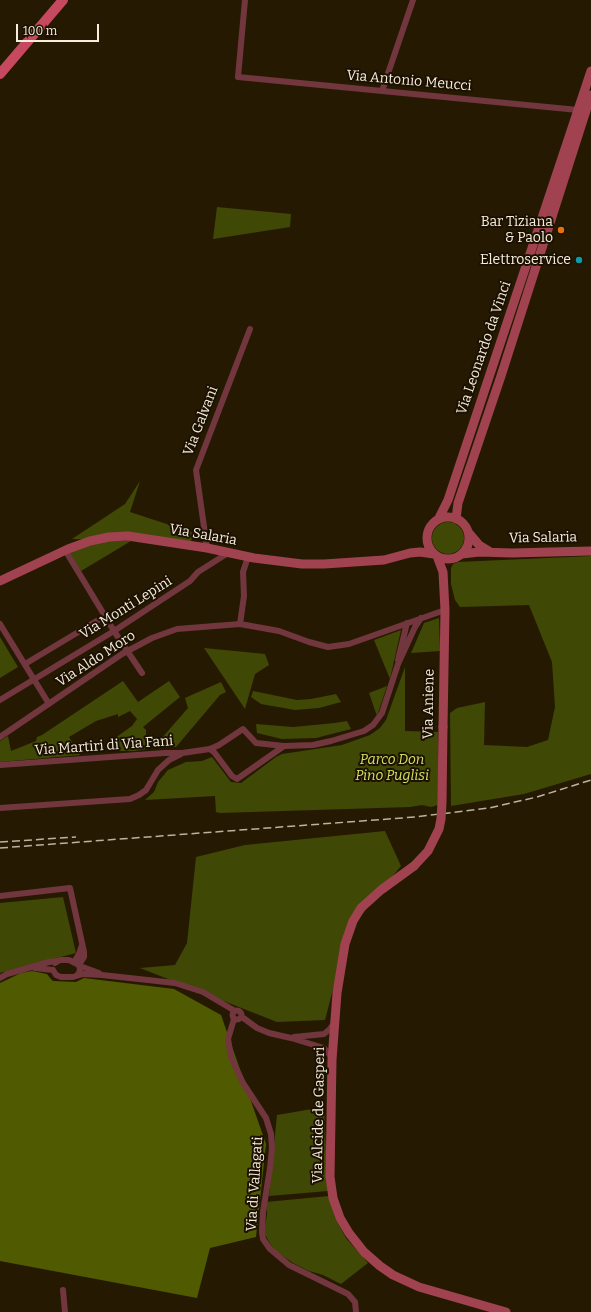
<!DOCTYPE html>
<html>
<head>
<meta charset="utf-8">
<style>
  body { margin:0 }
  #map { position:relative; width:591px; height:1312px; overflow:hidden; background:#251a01; font-family:Bitter,serif }
  canvas { display:block }
  .scale { position:absolute; left:16px; top:24px; width:83px; height:18px; box-sizing:border-box; border:2px solid #f5edde; border-top:0; padding-left:5px; font-size:12px; line-height:14px; white-space:nowrap; color:#f5edde; -webkit-text-stroke:3px #1c1100; paint-order:stroke }
</style>
</head>
<body>
<div id="map">
<canvas width="591" height="1312"></canvas>
<div class="scale">100 m</div>
</div>
<script>
const g = document.querySelector('canvas').getContext('2d');
g.lineJoin = 'round';
function fill(path, color) {
  g.fillStyle = color;
  g.fill(path, 'evenodd');
}
function shape(rows) {
  const path = new Path2D();
  for (const r of rows) {
    if (r.length === 3) {
      path.moveTo(r[0] + r[2], r[1]);
      path.arc(r[0], r[1], r[2], 0, 2 * Math.PI);
      continue;
    }
    path.moveTo(r[0], r[1]);
    for (let i = 2; i < r.length; i += 2) path.lineTo(r[i], r[i + 1]);
  }
  return path;
}
function stroke(path, color, width, dash) {
  g.strokeStyle = color;
  g.lineWidth = width;
  g.lineCap = dash ? 'butt' : 'round';
  g.setLineDash(dash || []);
  g.stroke(path);
}
function label(font, color, halo, rows, align = 'center') {
  g.font = font + ' Bitter,serif';
  g.lineWidth = 4;
  g.setLineDash([]);
  g.textBaseline = 'middle';
  g.strokeStyle = halo;
  g.fillStyle = color;
  for (const [text, x, y, turn = 0] of rows) {
    g.save();
    g.translate(x, y);
    g.rotate((+turn || 0) * Math.PI / 180);
    g.textAlign = isNaN(turn) ? turn : align;
    if (halo) g.strokeText(text, 0, 0);
    g.fillText(text, 0, 0);
    g.restore();
  }
}
fill(shape([
  [217,207,291,214,290,227,213,239],
  [140,481,130,512,194,533,191,541,72,539,125,504],
  [448,538,16],
  [101,541,131,541,81,571,68,551],
  [591,556,591,774,524,794,451,806,450,713,457,708,485,702,484,745,527,747,548,740,555,707,552,662,529,605,460,607,455,600,451,584,451,568,453,564,458,562],
  [439,618,440,651,411,653,424,623],
  [401,630,390,679,374,640],
  [0,637,18,667,0,678],
  [204,648,265,654,269,665,255,674,245,709],
  [405,667,405,731,438,732,438,805,431,807,422,805,410,807,220,813,216,812,215,796,145,800,154,792,158,782,168,770,186,762,202,761,212,757,231,782,241,783,276,757,282,754,342,745,370,735,380,728,386,720],
  [123,681,138,702,169,681,180,697,143,727,146,730,146,749,135,751,116,751,115,738,132,726,137,719,130,711,118,717,118,714,96,721,69,737,80,755,0,762,0,741,8,736,11,751,36,741,37,737,42,735],
  [221,682,226,692,220,695,176,747,154,747,188,708,185,698],
  [387,686,377,716,369,693],
  [253,691,297,700,311,699,336,694,341,702,319,708,295,710,261,704,251,697],
  [347,721,351,729,316,738,282,739,257,733,256,724,293,727,335,723],
  [385,831,401,866,348,932,325,1020,277,1022,140,968,175,965,187,943,196,857,245,845],
  [63,897,76,953,0,973,0,903],
  [324,1107,328,1191,269,1196,277,1115],
  [329,1196,335,1218,346,1238,368,1263,341,1284,323,1275,309,1271,293,1263,274,1250,264,1233,267,1214,266,1202]
]), '#404806');
fill(shape([
  [32,971,47,974,50,978,53,981,76,982,84,978,174,989,221,1015,266,1144,256,1237,210,1248,197,1298,0,1261,0,983,21,973]
]), '#505a00');
stroke(shape([
  [245,0,238,77,578,110],
  [382,91,413,0],
  [207,548,196,470,250,329],
  [65,550,114,631,142,673],
  [0,624,49,704],
  [240,624,244,596,243,572,248,557],
  [398,660,407,623],
  [25,664,105,616],
  [0,700,114,631,190,581,198,572,228,553],
  [0,737,122,654,152,638,177,629,240,624,279,631,309,642,328,647,349,644,445,610],
  [284,746,313,745,331,741,364,731,373,725,382,713,398,664,415,627,421,618],
  [0,765,165,753,182,753,210,749,219,745,243,729,256,743,284,746,237,779,232,776,214,752,210,749],
  [0,808,130,799,139,795,146,790,158,770,169,760,181,754],
  [0,896,70,888,84,952,84,957,79,965,80,969,79,973,77,975],
  [74,962,79,954,82,945],
  [55,963,60,960,69,960,79,965],
  [80,966,99,973],
  [35,968,53,970],
  [53,970,56,975,61,977,73,977,83,974,102,975,175,983,203,992,235,1011],
  [0,978,7,974,49,962,57,961],
  [237,1015,4.5],
  [242,1017,257,1028,269,1033,291,1038,324,1048,332,1058],
  [234,1019,228,1039,231,1057,243,1083,266,1118,271,1134,272,1148,270,1168,263,1212,262,1232,263,1239,270,1249,289,1265,348,1294,355,1302,356,1312],
  [294,1037,324,1034,330,1029,334,1023],
  [63,1290,65,1312]
]), '#72363e', 6);
stroke(shape([
  [448,538,21],
  [439,518,448,500,591,71],
  [456,519,458,503,501,376,591,95],
  [468,532,479,545,489,551],
  [462,554,479,552,512,553,591,551],
  [437,556,443,572,445,610,443,727],
  [0,581,68,549,90,541,109,537,128,536,207,548,254,558,302,564,324,564,384,560,410,553,420,552,434,554],
  [414,866,381,890,361,908,353,921,345,944,337,993,332,1060,330,1177,333,1198,340,1218,349,1233,364,1252,380,1266,393,1275,419,1287,506,1312]
]), '#a14251', 9);
stroke(shape([
  [0,74,63,0]
]), '#c64960', 10);
stroke(shape([
  [0,842,76,837],
  [0,848,415,817,489,808,537,797,591,780]
]), '#bbb2a0', 1.5, [8, 4]);
stroke(shape([
  [414,866,428,851,439,829,441,819,442,803,443,727]
]), '#a14251', 9);
for (const [x, y, r, color] of [
  [561,230,4,"#e8710a"],
  [579,260,4,"#0f9aa8"]
]) {
  const dot = new Path2D();
  dot.arc(x, y, r, 0, 2 * Math.PI);
  g.fillStyle = color;
  g.fill(dot);
  stroke(dot, '#1c1100', 1.5);
}
label('14px', '#f5edde', '#1c1100', [
  ["Via Antonio Meucci",409,81,5],
  ["Via Leonardo da Vinci",484,348,-71],
  ["Via Galvani",201,421,-69],
  ["Via Salaria",203,535,10],
  ["Via Salaria",543,538,-1],
  ["Via Monti Lepini",126,608,-32],
  ["Via Aldo Moro",96,659,-33],
  ["Via Aniene",429,704,-89],
  ["Via Martiri di Via Fani",104,746,-4],
  ["Via Alcide de Gasperi",319,1115,-89],
  ["Via di Vallagati",255,1184,-86]
]);
label('14px', '#f5edde', '#1c1100', [
  ["Bar Tiziana",553,222],
  ["& Paolo",553,238],
  ["Elettroservice",571,260]
], 'right');
label('italic 14px', '#d1e35f', '#1c1100', [
  ["Parco Don",392,760],
  ["Pino Puglisi",392,776]
]);
</script>
</body>
</html>
